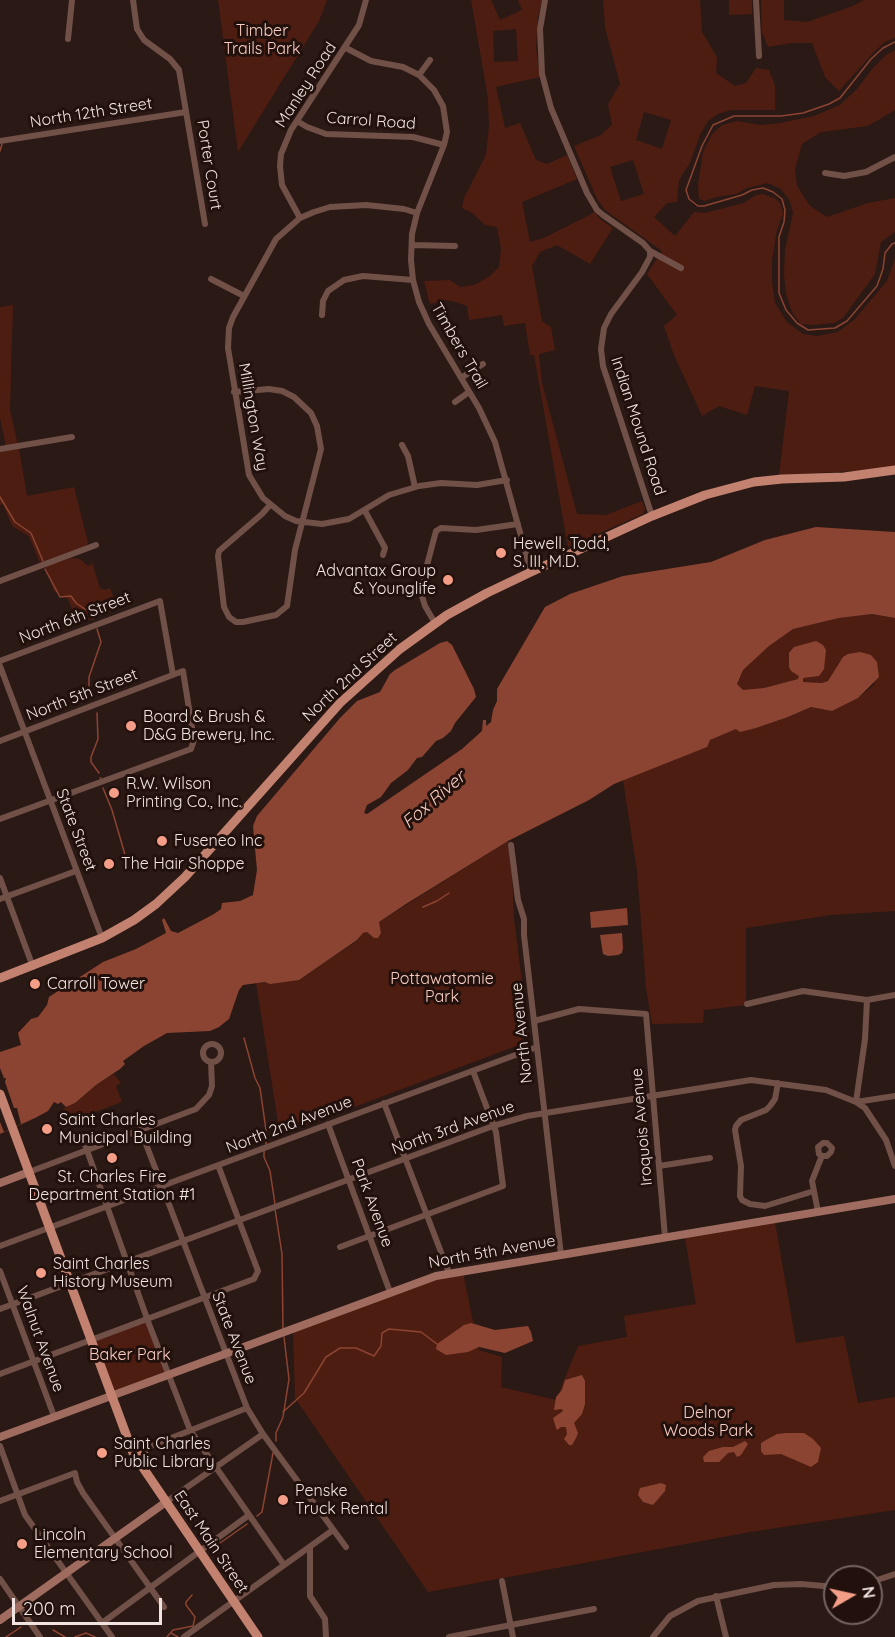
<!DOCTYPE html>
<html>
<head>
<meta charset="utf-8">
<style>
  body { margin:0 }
  #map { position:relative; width:895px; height:1637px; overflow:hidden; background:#2b1915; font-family:Quicksand,sans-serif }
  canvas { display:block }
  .north { position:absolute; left:823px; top:1565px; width:60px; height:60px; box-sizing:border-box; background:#21100c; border:2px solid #746461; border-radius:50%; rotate:81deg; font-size:16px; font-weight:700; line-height:24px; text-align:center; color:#f0e3e0 }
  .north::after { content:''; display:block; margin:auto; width:21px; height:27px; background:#f49e88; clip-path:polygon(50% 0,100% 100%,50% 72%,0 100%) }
  .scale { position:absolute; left:12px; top:1598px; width:150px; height:27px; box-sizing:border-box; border:3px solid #f0e3e0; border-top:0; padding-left:8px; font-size:18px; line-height:21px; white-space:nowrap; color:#f0e3e0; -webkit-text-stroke:4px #21100c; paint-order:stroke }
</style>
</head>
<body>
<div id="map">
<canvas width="895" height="1637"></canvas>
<div class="north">N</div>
<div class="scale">200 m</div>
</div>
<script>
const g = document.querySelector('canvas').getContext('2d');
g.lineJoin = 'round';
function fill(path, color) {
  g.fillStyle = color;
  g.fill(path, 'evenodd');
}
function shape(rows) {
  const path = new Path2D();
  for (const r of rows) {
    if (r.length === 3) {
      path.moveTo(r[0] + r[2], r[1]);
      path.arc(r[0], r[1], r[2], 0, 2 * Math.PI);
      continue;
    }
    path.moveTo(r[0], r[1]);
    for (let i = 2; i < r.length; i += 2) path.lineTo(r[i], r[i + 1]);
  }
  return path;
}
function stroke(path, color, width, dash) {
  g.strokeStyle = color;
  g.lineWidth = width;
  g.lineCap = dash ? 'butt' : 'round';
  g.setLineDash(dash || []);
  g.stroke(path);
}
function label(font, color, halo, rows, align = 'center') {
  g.font = font + ' Quicksand,sans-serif';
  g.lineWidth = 6;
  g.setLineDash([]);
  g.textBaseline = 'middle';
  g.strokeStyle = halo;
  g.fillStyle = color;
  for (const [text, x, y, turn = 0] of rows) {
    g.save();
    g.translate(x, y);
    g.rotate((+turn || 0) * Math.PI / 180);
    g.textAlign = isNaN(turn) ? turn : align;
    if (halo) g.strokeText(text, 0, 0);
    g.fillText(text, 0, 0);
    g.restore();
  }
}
fill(shape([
  [218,0,327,0,319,21,238,152],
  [471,0,491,0,500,20,522,10,518,0,542,0,538,17,536,48,540,77,496,87,505,128,520,123,536,160,547,164,567,155,577,179,522,202,530,242,544,238,595,212,600,219,613,228,590,264,557,245,540,252,532,266,542,321,551,327,555,350,539,354,542,383,577,514,606,515,642,501,645,509,643,514,568,547,534,355,530,355,525,323,504,326,502,315,469,320,467,306,456,302,446,300,430,304,424,281,450,280,460,287,474,285,490,276,499,267,501,248,497,227,485,225,472,213,462,208,464,198,486,155,489,127,488,98],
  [516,29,518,61,494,62,493,31],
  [603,0,700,0,702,32,717,57,716,73,735,86,746,83,756,68,769,70,775,85,775,110,731,110,718,114,708,121,700,135,690,163,679,180,677,202,667,203,654,217,675,236,694,212,705,213,744,203,756,195,763,194,776,199,781,205,783,214,777,230,772,260,772,282,775,303,787,322,803,334,817,336,838,332,854,320,887,281,895,258,895,466,872,470,779,475,789,391,755,386,747,415,719,406,702,416,674,355,664,326,677,315,647,274,662,251,605,210,597,199,574,146,601,135,612,125,608,104,620,84,605,27],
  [644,112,671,120,662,149,636,140],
  [633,160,644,194,621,201,610,167],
  [729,0,752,0,752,14,729,15],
  [761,0,784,0,784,20,807,22,853,6,864,0,895,0,895,38,885,42,874,52,839,91,825,77,812,43,791,43,768,47,762,32],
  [895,50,895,110,868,126,821,132,802,144,795,169,797,186,810,206,827,217,868,203,895,198,895,232,881,242,875,274,843,318,834,323,813,325,801,324,792,312,786,294,784,274,785,250,793,213,790,201,781,189,768,183,747,188,736,194,716,197,705,201,699,199,698,185,703,152,712,134,722,125,737,121,761,125,780,123,814,116,840,105,857,89,873,68,886,55],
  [13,305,10,410,18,445,6,446,0,418,0,307],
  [19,448,27,496,74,487,88,542,87,546,40,563,29,536,12,526,3,504,0,505,0,451],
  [72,558,80,559,88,566,92,563,93,565,100,588,105,590,110,588,118,609,78,624,68,599,54,591,45,566],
  [872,614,895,618,895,911,831,915,746,928,746,1005,704,1010,703,1023,652,1024,646,987,637,871,623,780,706,747,710,740,736,729,756,728,789,717,811,707,832,711,858,698,875,684,840,661,832,677,829,681,822,683,803,682,798,679,764,688,742,691,737,684,743,670,769,646,793,629,839,618],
  [508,841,511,849,514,919,528,1029,519,1045,280,1135,256,983,299,980,357,941,363,933,367,932,374,938,378,938,381,933,379,922],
  [114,1074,121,1083,116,1086,122,1102,71,1121,61,1111,66,1107,75,1103,96,1085],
  [775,1222,796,1343,844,1336,858,1403,895,1397,895,1510,750,1532,428,1592,295,1398,293,1330,426,1281,463,1273,479,1350,502,1357,501,1387,556,1400,578,1346,627,1337,624,1316,696,1304,685,1237],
  [147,1319,167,1371,115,1392,93,1339]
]), '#4e1d11');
fill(shape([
  [816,527,895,532,895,618,872,614,839,618,793,629,769,646,743,670,737,684,743,690,764,688,798,679,799,676,791,671,789,667,789,653,794,647,816,641,823,645,826,650,824,669,819,676,803,678,803,682,822,683,828,681,843,657,848,654,860,652,871,655,877,662,879,677,858,698,832,711,811,707,788,717,756,728,740,732,736,729,710,740,707,747,614,784,589,800,508,841,406,904,379,922,381,933,378,938,374,938,367,932,363,933,357,940,299,980,270,984,265,982,243,985,239,990,229,1019,219,1027,210,1031,167,1033,144,1046,123,1061,125,1064,120,1069,96,1085,75,1103,66,1107,61,1102,58,1104,54,1102,48,1111,35,1118,0,1134,0,1052,21,1045,18,1033,31,1019,38,1017,47,1005,49,997,103,962,136,949,166,933,162,920,164,918,171,931,178,933,214,914,221,909,222,903,240,901,253,895,257,870,253,826,257,816,340,718,357,701,380,692,390,674,395,670,440,643,447,641,452,645,474,689,476,697,455,723,451,731,443,738,436,741,422,757,417,758,408,770,391,783,381,797,367,805,364,813,367,814,462,749,482,731,483,720,486,720,486,726,491,722,493,710,497,701,497,689,545,607,570,594,623,576,711,562,765,540],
  [627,908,628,925,591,928,590,912],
  [622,933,623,948,622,953,618,955,608,956,603,954,600,935],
  [471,1323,495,1330,528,1326,531,1332,533,1341,505,1353,479,1347,468,1352,446,1355,436,1349,437,1344,464,1325],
  [582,1375,585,1381,585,1404,582,1414,574,1423,578,1433,576,1438,572,1445,569,1445,564,1439,567,1434,566,1427,561,1427,557,1430,556,1428,553,1418,563,1411,562,1409,554,1410,556,1397,562,1390,565,1380],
  [786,1433,804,1433,813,1439,821,1448,818,1462,811,1467,781,1454,764,1455,761,1451,761,1443,766,1440,777,1434],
  [745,1441,748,1444,741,1455,737,1457,734,1452,728,1453,719,1462,704,1462,703,1457,709,1451,723,1447,733,1447],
  [661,1483,666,1485,665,1491,653,1505,643,1502,638,1495,640,1488]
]), '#8c4432');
fill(shape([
  [0,1068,4,1078,6,1078,5,1082,14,1108,17,1108,21,1124,4,1132,0,1122]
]), '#2b1915');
stroke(shape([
  [895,42,883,48,871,59,840,98,829,104,803,113,781,116,734,116,713,125,702,146,686,190,689,199,698,206,704,206,742,195,752,190,763,188,773,192,782,199,785,210,784,222,779,237,779,293,786,310,797,323,808,330,835,328,847,321,877,286,883,269,885,253,892,244,895,243],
  [0,151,2,144],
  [0,497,15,522,31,533,43,561],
  [45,569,60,597,71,596,76,603,89,612,93,619],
  [92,696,89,687,89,677,101,642,97,629],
  [97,713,98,739,91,757,91,762,99,773],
  [100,778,101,778],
  [103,788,112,810,128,865],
  [423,907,437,901,449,893],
  [244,1038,255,1078,260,1088,267,1137,266,1144],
  [264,1151,264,1157,270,1171,275,1204],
  [275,1209,282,1254,283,1329],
  [283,1412,304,1393,326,1357,340,1348,356,1348,374,1356,381,1346,382,1333,389,1329,421,1332,437,1344],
  [276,1441,276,1433,283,1417,289,1379,284,1337],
  [257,1516,262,1512,273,1453],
  [220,1543,247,1524],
  [53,1630,65,1637],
  [171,1633,178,1637],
  [6,1637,21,1627],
  [75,1637,86,1633,95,1637],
  [167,1637,173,1630,193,1626,195,1617,186,1605,186,1602,192,1595]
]), '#8c4432', 1.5);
stroke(shape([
  [133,0,137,29,144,40,170,59,179,70,205,224],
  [545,0,540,29,542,74,551,108,587,193,597,210,603,215,643,243,650,251,681,268],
  [756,0,759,56],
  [68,39,72,0],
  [346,48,371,61,403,67,419,75,434,90,443,106,447,132,444,145,417,213,412,234,411,260,413,280,419,302,429,324,479,408,495,442,531,572],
  [419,75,430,60],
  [297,121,307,127,326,134,413,137,444,145],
  [0,141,186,112],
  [825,173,844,176,866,172,895,157],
  [417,213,404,209,366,205,330,207,314,212,300,218,276,239,233,317,229,328,228,348,249,475,263,498,285,516,296,521,322,524,349,519,389,495,419,486,441,483,477,485,507,480],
  [300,218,282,185,280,166,281,154,291,130,359,25,366,0],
  [412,245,455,246],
  [650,251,650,257,642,272,611,314,604,328,601,349,603,366,652,516],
  [211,279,244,296],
  [322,315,323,301,328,291,344,280,363,276,413,280],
  [461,378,483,364],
  [234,392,269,389,282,391,294,397,311,413,317,426,321,449,295,550,287,606,276,615,243,622,236,622,229,617,224,607,218,556,219,551,262,514,270,505],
  [455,402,469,392],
  [402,445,408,456,415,487],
  [0,449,72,437],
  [365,511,385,548,383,555],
  [0,581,96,545],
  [435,623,425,606,422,596,427,565,436,531,441,528,476,530,518,524],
  [0,661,160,601,173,675],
  [0,666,102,938],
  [0,741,183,671,194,740,191,749,0,819],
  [511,845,518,900,524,919,524,935,561,1255],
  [0,878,33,967],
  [0,899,76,871],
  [867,1000,865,1039,856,1102,865,1108,886,1140,895,1166],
  [747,1004,803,991,867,1000,895,995],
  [534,1021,579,1009,646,1014,665,1237],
  [212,1053,9],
  [778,1083,775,1099,770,1106,766,1110,741,1120,736,1126,735,1130,741,1166,740,1196,742,1200,750,1204,765,1206,814,1191,818,1212],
  [384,1103,449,1273],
  [136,1118,247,1408,263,1434,346,1547],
  [328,1124,390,1292],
  [83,1139,149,1324,190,1430,284,1565],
  [659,1166,710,1158],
  [29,1172,196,1109,209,1095,212,1086,211,1062],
  [814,1191,812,1181,819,1163,822,1156,827,1156,831,1152,832,1148,827,1143,823,1143,818,1147,819,1154,822,1156],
  [0,1246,537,1047],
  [340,1247,503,1186,496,1132,473,1071],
  [0,1271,54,1416],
  [0,1309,493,1126,527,1116,751,1080,826,1090,856,1102,895,1096],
  [0,1374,254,1279,258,1271,218,1165],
  [0,1446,25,1515,112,1637],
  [146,1448,247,1408],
  [0,1501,75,1473,77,1482,83,1493,164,1607],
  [166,1502,263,1434],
  [310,1547,310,1596,325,1619,326,1637],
  [0,1579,40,1637],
  [502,1581,513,1637],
  [871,1582,895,1574],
  [716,1596,726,1637],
  [102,1623,249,1515],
  [184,1637,333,1530],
  [449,1637,594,1609],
  [653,1637,670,1616,698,1601,774,1585,801,1584,835,1587]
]), '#715048', 6);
stroke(shape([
  [0,1183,29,1172],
  [0,1437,436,1276,895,1199],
  [0,1620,166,1502]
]), '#9f6c5f', 8);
stroke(shape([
  [0,978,102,938,134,920,156,904,185,877,340,703,400,649,447,615,487,593,531,572,652,516,705,495,754,482,782,479,844,477,895,470],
  [0,1094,133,1453,258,1637],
  [128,1441,146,1448,140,1455,139,1463]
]), '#c38170', 9);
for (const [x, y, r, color] of [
  [501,553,6,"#f49e88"],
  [448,580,6,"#f49e88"],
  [131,726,6,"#f49e88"],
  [114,793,6,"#f49e88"],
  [162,841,6,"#f49e88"],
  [109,864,6,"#f49e88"],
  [35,984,6,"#f49e88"],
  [47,1129,6,"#f49e88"],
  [112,1158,6,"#f49e88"],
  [41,1273,6,"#f49e88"],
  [102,1453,6,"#f49e88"],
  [283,1500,6,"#f49e88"],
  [22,1544,6,"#f49e88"]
]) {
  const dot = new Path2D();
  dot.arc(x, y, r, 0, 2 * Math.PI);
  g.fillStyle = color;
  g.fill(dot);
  stroke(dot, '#21100c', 2);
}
label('16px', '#f9ccc1', '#21100c', [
  ["Timber",262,31],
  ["Trails Park",262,49],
  ["Pottawatomie",442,979],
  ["Park",442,997],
  ["Baker Park",130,1355],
  ["Delnor",708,1413],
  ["Woods Park",708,1431]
]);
label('16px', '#f0e3e0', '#21100c', [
  ["Manley Road",306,85,-57],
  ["North 12th Street",91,113,-9],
  ["Carrol Road",371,121,4],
  ["Porter Court",209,165,81],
  ["Timbers Trail",459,346,60],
  ["Millington Way",253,417,80],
  ["Indian Mound Road",638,426,72],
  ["North 6th Street",75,618,-21],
  ["North 2nd Street",350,677,-43],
  ["North 5th Street",82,695,-21],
  ["State Street",76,830,69],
  ["North Avenue",522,1033,-96],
  ["North 2nd Avenue",289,1125,-21],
  ["Iroquois Avenue",642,1127,-95],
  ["North 3rd Avenue",453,1128,-20],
  ["Park Avenue",372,1203,70],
  ["North 5th Avenue",492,1252,-10],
  ["State Avenue",234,1338,69],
  ["Walnut Avenue",40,1339,70],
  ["East Main Street",211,1542,56]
]);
label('16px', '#f0e3e0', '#21100c', [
  ["Hewell, Todd,",513,544],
  ["S. III, M.D.",513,562],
  ["Advantax Group",436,571,"right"],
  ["& Younglife",436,589,"right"],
  ["Board & Brush &",143,717],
  ["D&G Brewery, Inc.",143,735],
  ["R.W. Wilson",126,784],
  ["Printing Co., Inc.",126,802],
  ["Fuseneo Inc",174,841],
  ["The Hair Shoppe",121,864],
  ["Carroll Tower",47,984],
  ["Saint Charles",59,1120],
  ["Municipal Building",59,1138],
  ["St. Charles Fire",112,1177,"center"],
  ["Department Station #1",112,1195,"center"],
  ["Saint Charles",53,1264],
  ["History Museum",53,1282],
  ["Saint Charles",114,1444],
  ["Public Library",114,1462],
  ["Penske",295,1491],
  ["Truck Rental",295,1509],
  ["Lincoln",34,1535],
  ["Elementary School",34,1553]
], 'left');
label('italic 18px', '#f7cbbf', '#21100c', [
  ["Fox River",434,800,-41]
]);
</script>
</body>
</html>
